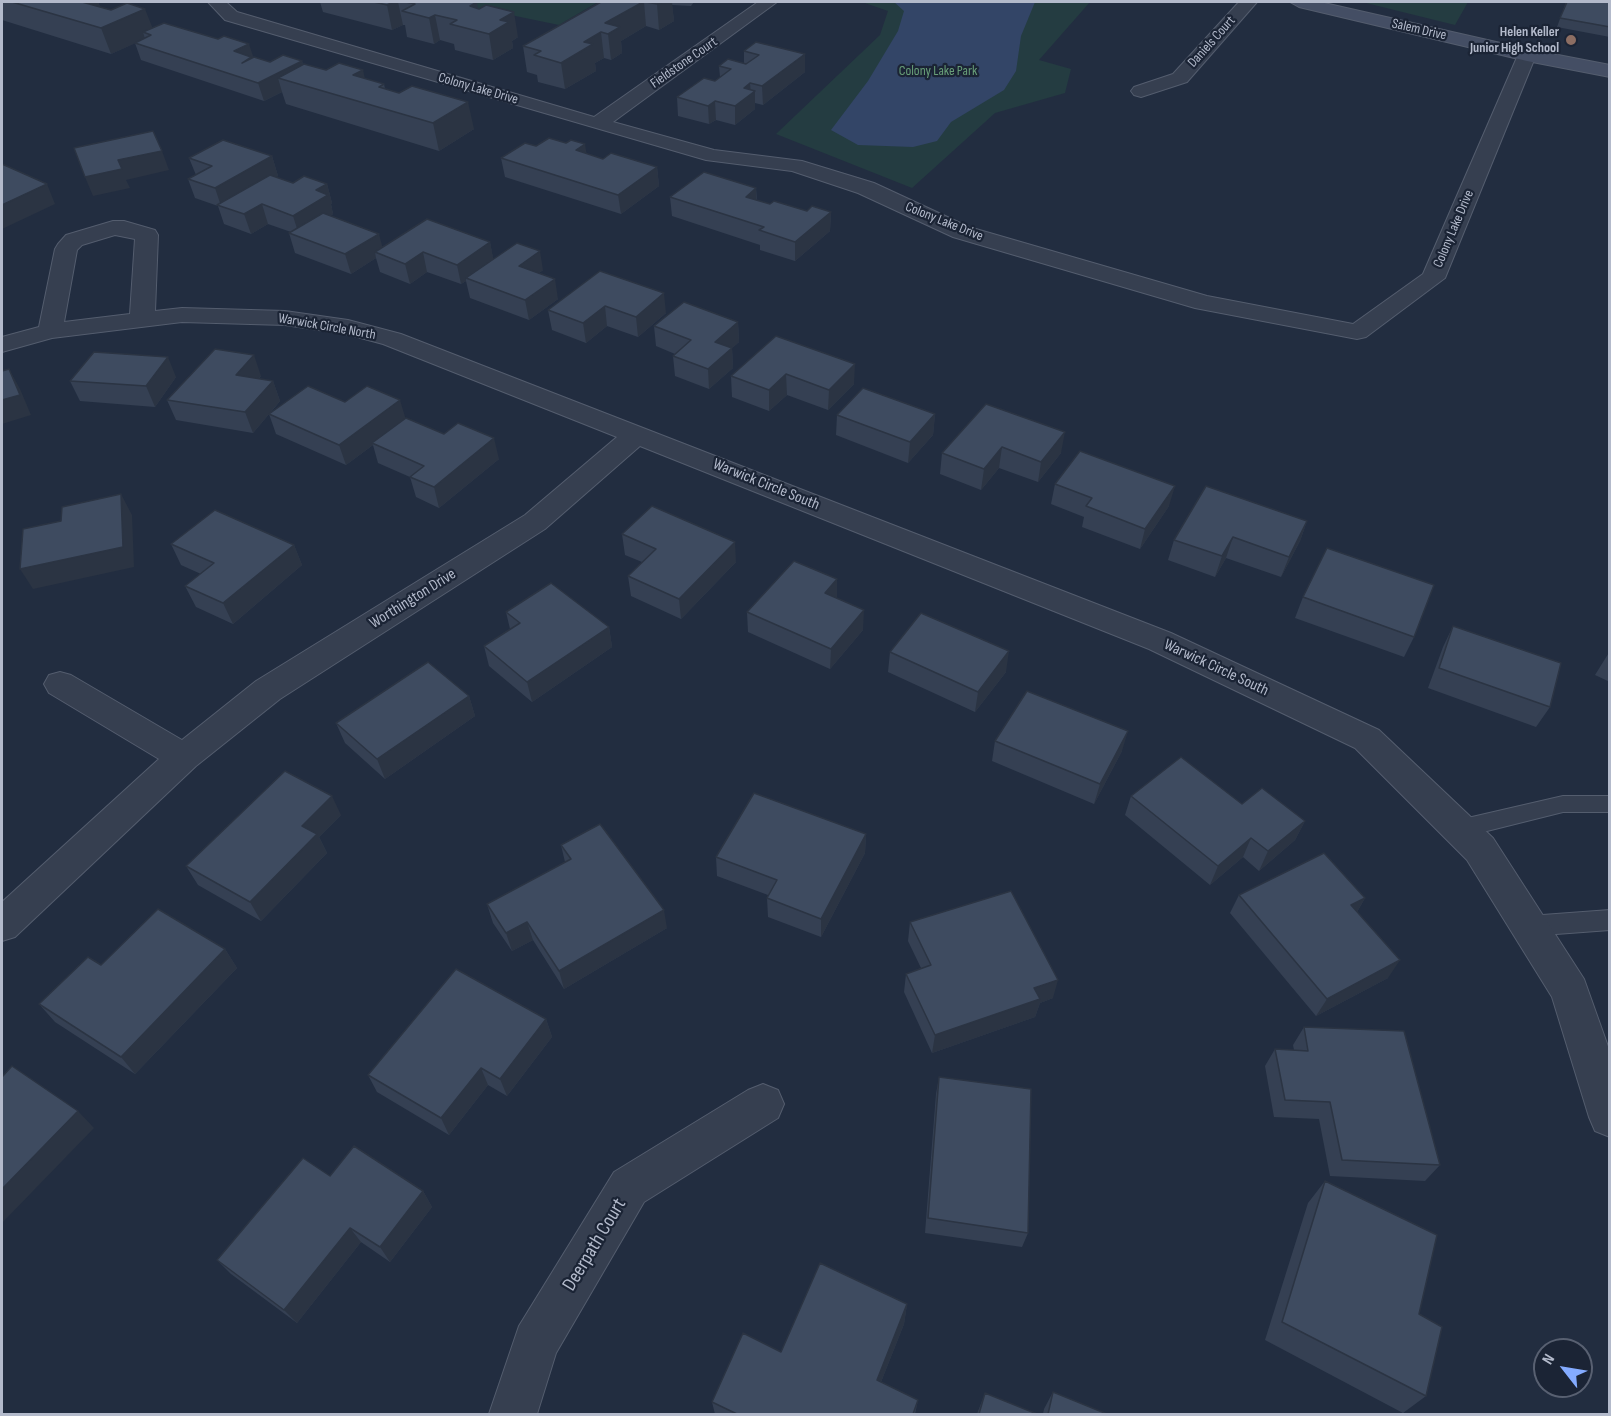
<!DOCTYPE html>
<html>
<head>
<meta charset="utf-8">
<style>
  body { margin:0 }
  #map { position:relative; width:1611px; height:1416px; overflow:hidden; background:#222d40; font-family:"Sofia Sans Condensed",sans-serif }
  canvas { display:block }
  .frame { position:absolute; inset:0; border:3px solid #b3bacb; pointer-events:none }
  .north { position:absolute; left:1533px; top:1338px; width:60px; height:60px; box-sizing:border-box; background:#1b2435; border:2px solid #586071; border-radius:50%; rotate:301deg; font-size:16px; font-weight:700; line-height:24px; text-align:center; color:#b3bacb }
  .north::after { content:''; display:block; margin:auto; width:21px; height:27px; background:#84abff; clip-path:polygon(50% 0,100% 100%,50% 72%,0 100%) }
</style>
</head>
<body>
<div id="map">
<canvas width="1611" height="1416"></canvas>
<div class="frame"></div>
<div class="north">N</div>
</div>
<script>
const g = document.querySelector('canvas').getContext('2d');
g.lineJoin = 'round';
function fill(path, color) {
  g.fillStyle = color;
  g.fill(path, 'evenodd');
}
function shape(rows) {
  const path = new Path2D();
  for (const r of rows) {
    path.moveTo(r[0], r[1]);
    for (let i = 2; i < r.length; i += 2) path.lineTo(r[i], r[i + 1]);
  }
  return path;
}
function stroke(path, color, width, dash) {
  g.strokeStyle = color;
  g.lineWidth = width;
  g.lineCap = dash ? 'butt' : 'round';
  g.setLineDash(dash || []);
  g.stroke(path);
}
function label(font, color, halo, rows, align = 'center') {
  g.font = font + ' "Sofia Sans Condensed",sans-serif';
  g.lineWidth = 4.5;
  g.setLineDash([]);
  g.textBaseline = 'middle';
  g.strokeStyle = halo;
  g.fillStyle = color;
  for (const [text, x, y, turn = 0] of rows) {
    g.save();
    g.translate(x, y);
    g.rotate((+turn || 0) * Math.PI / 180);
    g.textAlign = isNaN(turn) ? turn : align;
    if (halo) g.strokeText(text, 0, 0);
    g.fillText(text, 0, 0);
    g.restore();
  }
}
fill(shape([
  [448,2,598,2,559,25],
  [862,2,1090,2,1039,60,1071,69,1065,93,995,113,912,188,776,134,880,35,888,11],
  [1362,2,1468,2,1455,25]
]), '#243c41');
fill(shape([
  [894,2,1035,2,1021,36,1016,71,1004,90,951,122,937,141,913,147,858,145,831,130,868,81,898,31,904,11]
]), '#334567');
const lane = shape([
  [1563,796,1610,796,1610,812,1563,812,1459,838,1452,835,1448,829,1452,823,1459,820,1563,796],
  [1610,910,1610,930,1529,936,1521,933,1518,926,1521,919,1529,916,1610,910]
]);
const street = shape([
  [208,2,226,2,237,12,594,117,758,2,777,2,613,122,714,150,802,161,874,183,969,227,1207,296,1353,324,1423,274,1518,55,1527,49,1536,55,1445,278,1366,337,1357,339,1195,308,953,237,858,193,792,171,706,160,225,20,208,2],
  [1239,2,1257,2,1187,82,1141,97,1134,95,1131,91,1134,87,1173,74,1239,2],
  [113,221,124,221,155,230,158,235,155,311,182,308,285,311,348,320,401,334,1171,633,1379,730,1493,838,1584,979,1610,1052,1610,1137,1595,1131,1589,1117,1552,997,1467,860,1355,748,1149,649,640,446,545,529,280,699,196,766,15,937,2,941,2,902,159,759,49,693,44,684,49,675,60,672,71,675,182,740,256,681,525,515,617,437,383,344,346,334,285,325,182,322,52,338,2,352,2,337,39,327,55,249,58,244,66,235,113,221],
  [115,235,135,239,130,314,64,322,77,250,82,245,115,235],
  [763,1084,778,1090,784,1104,778,1118,644,1202,556,1353,537,1414,489,1414,519,1326,614,1172,748,1090,763,1084]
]);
const secondary = shape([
  [1290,2,1320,2,1527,49,1610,65,1610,77,1527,61,1299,7,1290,2]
]);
stroke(lane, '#545d6e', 2);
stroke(street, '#545d6e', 2);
stroke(secondary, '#545d6e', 2);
fill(lane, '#363f50');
fill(street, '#363f50');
fill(secondary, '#444e64');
fill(shape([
  [2,2,98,2,100,7,152,28,270,62,302,61,303,65,365,79,384,84,385,89,474,129,439,151,286,104,282,92,264,101,141,60,135,43,111,54,2,20],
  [320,2,473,2,478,8,518,37,512,41,513,48,493,60,455,50,454,44,440,40,434,44,407,37,405,25,403,25,392,30,323,12],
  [601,2,694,2,691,6,672,5,674,21,659,30,646,26,621,41,622,53,611,60,604,58,595,63,596,71,565,89,538,82,537,75,527,72,523,46],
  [1566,2,1610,2,1610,37,1557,27],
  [756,42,805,72,763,105,755,103,755,109,735,125,716,120,709,124,678,116,677,97,715,81,720,77,719,66,744,63,744,51],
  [536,146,586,154,603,159,657,167,659,186,621,214,505,177,501,158],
  [272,156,278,176,276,177,293,183,327,184,332,203,331,204,333,214,330,216,382,248,490,242,493,259,543,270,539,273,558,299,529,320,470,298,466,281,461,284,427,272,410,284,380,272,376,258,351,274,295,253,289,233,291,232,268,224,251,234,224,224,218,206,195,198,188,179,196,175,189,158],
  [756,188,757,200,770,204,807,211,831,212,830,231,795,261,760,250,760,245,672,216,670,197],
  [600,271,666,313,638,337,607,326,586,343,552,330,548,310],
  [738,322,739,342,732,348,733,368,709,389,675,376,673,356,675,354,656,346,654,326],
  [776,336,854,384,828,410,787,395,769,411,732,397,731,376],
  [261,376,259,379,273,381,280,401,271,412,345,402,406,418,499,459,439,508,416,497,410,477,378,463,373,445,346,465,276,434,269,414,253,433,176,420,167,400],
  [176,377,155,407,80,401,70,381],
  [986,404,1061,453,1038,482,999,468,981,490,940,474,942,453],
  [935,414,933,435,908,463,836,435,837,415],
  [1055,484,1169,506,1140,549,1082,527,1084,517,1051,504],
  [1307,521,1300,541,1281,577,1226,558,1215,577,1168,560,1174,540],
  [622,534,736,562,681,619,631,596,628,576,642,562,625,555],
  [171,544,294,545,302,565,233,624,196,607,185,586,201,574,181,565],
  [837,579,837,598,863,630,830,669,748,632,747,612],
  [1303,597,1414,637,1404,657,1295,618],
  [506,612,609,627,612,647,532,702,489,666,484,646,510,629],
  [1453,626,1550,707,1536,727,1428,688,1443,647],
  [1610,651,1610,682,1595,675],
  [890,652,1006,672,975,712,888,672],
  [469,696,475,716,385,779,345,743,336,723],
  [995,741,1122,751,1094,804,992,761],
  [1131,796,1242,804,1305,821,1295,840,1259,871,1243,857,1210,885,1125,815],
  [341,815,319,837,327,853,261,921,198,885,186,866],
  [866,834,865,853,821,937,768,917,767,898,768,895,717,876,716,857],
  [561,845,667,928,564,989,533,940,512,951,493,923,487,904,565,862],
  [1239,895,1365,898,1357,912,1388,978,1316,1016,1230,913],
  [910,922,1053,998,1040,1003,1035,1017,932,1053,904,992,906,974,921,968,908,941],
  [225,949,237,968,135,1074,55,1022,39,1004,101,965],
  [546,1019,552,1037,507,1096,488,1085,449,1135,377,1092,368,1075],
  [1304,1027,1440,1165,1425,1181,1330,1176,1319,1119,1274,1117,1265,1066,1275,1049,1294,1050,1293,1045],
  [939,1077,1028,1233,1022,1247,925,1233,936,1094],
  [330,1176,423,1191,432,1207,390,1262,361,1242,297,1323,231,1274,217,1260],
  [1325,1181,1419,1314,1426,1396,1403,1413,1265,1340,1308,1203],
  [907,1304,904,1324,881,1382,918,1400,915,1414,715,1414,712,1402,781,1352],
  [1053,1392,1107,1414,1043,1414,1044,1409],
  [985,1393,1037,1414,977,1414]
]), '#354053');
fill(shape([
  [80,2,98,2,105,19],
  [393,2,398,2,403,25,392,30,387,5],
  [477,2,481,28,470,6],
  [643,2,644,2,646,26,621,41,622,53,611,60,608,34,605,23],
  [662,2,672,2,674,21,659,30,657,4],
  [145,9,155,34,143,32,145,39,111,54,101,28],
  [514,12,518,37,512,41,513,48,493,60,489,34,500,20],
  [435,15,440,40,434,44,429,18],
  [601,32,604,58,595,63,596,71,565,89,561,63,584,42],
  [249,44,255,62,253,63,234,51],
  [805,54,805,72,763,105,762,86],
  [302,61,307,80,278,78,282,92,264,101,258,83],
  [363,70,369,97,353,75],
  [750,83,751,94,755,91,755,109,735,125,735,106,744,88],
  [715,101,716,120,709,124,708,106],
  [468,102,474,129,439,151,433,123],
  [585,144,588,163,576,150],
  [162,151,169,170,126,180,130,188,93,196,85,177,118,160],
  [272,156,278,176,223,207,221,206,215,188],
  [657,167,659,186,621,214,618,195],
  [47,184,55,204,2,229,2,205],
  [327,184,332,203,331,204,333,214,299,235,293,216,316,190],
  [756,188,757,208,746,197],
  [262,204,268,224,251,234,244,214],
  [831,212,830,231,795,261,795,242],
  [379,234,384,253,375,252,376,258,351,274,345,254],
  [490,242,494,262,466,278,466,281,461,284,457,265],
  [540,251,543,270,522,286,519,266],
  [423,252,427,272,410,284,405,264],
  [555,279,558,299,529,320,525,300],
  [664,293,666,313,638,337,636,317],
  [605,306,607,326,586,343,583,323],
  [738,322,739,342,730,350,732,348,733,368,709,389,708,369,715,342],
  [254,355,261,376,244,395,236,375],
  [168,357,176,377,155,407,146,386],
  [855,364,854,384,828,410,829,390],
  [9,369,20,389,31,415,2,424,2,400],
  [786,374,787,395,769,411,769,390],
  [273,381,280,401,253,433,245,412],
  [400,400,406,420,372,443,373,445,346,465,339,445],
  [935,414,933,435,908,463,910,442],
  [1065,432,1061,453,1038,482,1041,462],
  [494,438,499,459,439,508,434,487],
  [1002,447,999,468,981,490,984,469],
  [1175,486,1169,506,1140,549,1145,529],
  [121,494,132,515,134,567,33,589,20,569],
  [1307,521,1300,541,1281,577,1289,557],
  [1233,537,1226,558,1215,577,1222,556],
  [735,542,736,562,681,619,679,599],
  [294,545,302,565,233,624,223,603],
  [837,579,837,600,825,593],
  [864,610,863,630,830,669,831,649],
  [609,627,612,647,532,702,527,682],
  [1009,651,1006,672,975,712,978,692],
  [469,696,475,716,385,779,377,759],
  [1128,731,1122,751,1094,804,1100,784],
  [332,796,341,815,319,837,327,853,261,921,250,902,302,826],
  [1305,821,1295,840,1259,871,1268,851],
  [866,834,865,853,821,937,821,919],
  [1251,838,1243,857,1210,885,1218,866],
  [1365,898,1354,917,1351,905],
  [664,910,667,928,564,989,559,971],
  [527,922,533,940,512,951,506,933],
  [225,949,237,968,135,1074,121,1057],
  [1400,960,1388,978,1316,1016,1327,999],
  [1058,980,1053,998,1040,1003,1035,1017,932,1053,935,1035,1034,988],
  [546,1019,552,1037,507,1096,500,1079],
  [481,1068,488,1085,449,1135,441,1118],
  [78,1111,94,1128,2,1223,2,1189],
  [423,1191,432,1207,390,1262,380,1247],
  [350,1228,361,1242,297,1323,284,1310],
  [907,1304,904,1324,875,1397,877,1380]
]), '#2b3443');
const building = shape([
  [12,2,82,2,111,10,127,3,145,9,101,28,12,2],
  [374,2,393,2,387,5,374,2],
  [406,2,477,2,470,6,479,9,486,5,514,12,500,20,509,22,489,34,450,24,457,20,435,15,429,18,402,11,415,4,406,2],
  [601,2,643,2,605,23,620,27,608,34,601,32,584,42,593,44,561,63,534,55,541,51,523,46,601,2],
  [646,2,662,2,657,4,646,2],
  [1567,2,1610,2,1610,27,1560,18,1567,2],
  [164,23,218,39,224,36,249,44,234,51,251,57,242,63,254,57,270,62,283,55,302,61,258,83,135,43,151,35,143,32,164,23],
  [756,42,805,54,762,86,750,83,744,88,755,91,735,106,715,101,708,106,677,97,704,78,715,81,731,69,719,66,728,59,746,64,759,55,744,51,756,42],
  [339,63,363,70,353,75,384,84,379,87,399,93,412,86,468,102,433,123,278,78,304,64,326,70,339,63],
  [153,131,162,151,118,160,122,169,85,177,74,148,153,131],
  [549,138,566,143,571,140,585,144,576,150,603,159,611,153,657,167,618,195,501,158,525,143,536,146,549,138],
  [223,140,272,156,215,188,188,179,212,166,189,158,223,140],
  [2,164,47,184,2,205,2,164],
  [704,172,756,188,746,197,770,204,774,201,807,211,812,206,831,212,795,242,759,230,764,227,670,197,704,172],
  [270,175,293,183,304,176,327,184,316,190,328,195,293,216,262,204,244,214,217,205,270,175],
  [323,213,379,234,345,254,289,233,323,213],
  [427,219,490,242,457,265,423,252,405,264,375,252,427,219],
  [517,243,540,251,519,266,555,279,525,300,466,278,517,243],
  [600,271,664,293,636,317,605,306,583,323,548,310,600,271],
  [684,302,738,322,715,342,732,348,708,369,673,356,691,340,654,326,684,302],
  [776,336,855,364,829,390,786,374,769,390,731,376,776,336],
  [215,349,254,355,236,375,273,381,245,412,167,400,215,349],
  [94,352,168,357,146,386,70,381,94,352],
  [9,369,20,395,2,400,2,371,9,369],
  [308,386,345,402,367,386,400,400,339,445,269,414,308,386],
  [863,388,935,414,910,442,837,415,863,388],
  [986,404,1065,432,1041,462,1002,447,984,469,942,453,986,404],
  [406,418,444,434,458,423,494,438,434,487,410,477,424,466,372,443,406,418],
  [1080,451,1175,486,1145,529,1086,506,1092,498,1055,484,1080,451],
  [1206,486,1307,521,1289,557,1233,537,1222,556,1174,540,1206,486],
  [121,494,123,547,20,569,23,529,61,521,62,507,121,494],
  [652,506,735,542,679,599,628,576,656,549,622,534,652,506],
  [215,510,294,545,223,603,185,586,214,563,171,544,215,510],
  [1327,548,1434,585,1414,637,1303,597,1327,548],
  [794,561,837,579,825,593,864,610,831,649,747,612,794,561],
  [551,583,609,627,527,682,484,646,520,623,506,612,551,583],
  [921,613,1009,651,978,692,890,652,921,613],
  [1453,626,1561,663,1550,707,1439,668,1453,626],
  [428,662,469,696,377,759,336,723,428,662],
  [1027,691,1128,731,1100,784,995,741,1027,691],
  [1181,757,1242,804,1262,788,1305,821,1268,851,1251,838,1218,866,1131,796,1181,757],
  [285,771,332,796,302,826,317,834,250,902,186,866,285,771],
  [754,793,866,834,821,919,767,898,777,880,716,857,754,793],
  [600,824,664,910,559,971,527,922,506,933,487,904,571,859,561,845,600,824],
  [1324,853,1365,898,1351,905,1400,960,1327,999,1239,895,1324,853],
  [1011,891,1058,980,1034,988,1040,999,935,1035,906,974,931,965,910,922,1011,891],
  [158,909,225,949,121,1057,39,1004,88,957,101,965,158,909],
  [456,969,546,1019,500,1079,481,1068,441,1118,368,1075,456,969],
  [1304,1027,1404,1031,1440,1165,1342,1160,1330,1102,1285,1100,1275,1049,1308,1051,1304,1027],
  [12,1066,78,1111,2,1189,2,1077,12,1066],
  [939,1077,1031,1089,1028,1233,928,1218,939,1077],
  [354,1146,423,1191,380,1247,350,1228,284,1310,217,1260,303,1158,330,1176,354,1146],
  [1325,1181,1437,1235,1419,1314,1442,1327,1426,1396,1282,1322,1325,1181],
  [820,1263,907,1304,877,1380,918,1400,913,1414,737,1414,712,1402,743,1333,781,1352,820,1263],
  [1053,1392,1107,1414,1048,1414,1053,1392],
  [985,1393,1037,1414,979,1414,985,1393]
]);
fill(building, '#3e4b60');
stroke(building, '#2b3443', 1.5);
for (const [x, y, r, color] of [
  [1571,40,6,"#8d6e63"]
]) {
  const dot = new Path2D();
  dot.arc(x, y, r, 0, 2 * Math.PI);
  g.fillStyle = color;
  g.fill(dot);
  stroke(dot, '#1b2435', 2);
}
label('14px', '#b3bacb', '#1b2435', [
  ["Salem Drive",1419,30,13],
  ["Daniels Court",1212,42,-48],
  ["Fieldstone Court",684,63,-35],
  ["Colony Lake Drive",478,89,16],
  ["Colony Lake Drive",944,222,22],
  ["Colony Lake Drive",1454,229,-67],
  ["Warwick Circle North",327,327,10]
]);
label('bold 14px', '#b3bacb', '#1b2435', [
  ["Helen Keller",1559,32],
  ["Junior High School",1559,48]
], 'right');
label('14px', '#689e78', '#1b2435', [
  ["Colony Lake Park",938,71]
]);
label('16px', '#b3bacb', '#1b2435', [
  ["Warwick Circle South",766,485,22],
  ["Worthington Drive",413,599,-32],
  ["Warwick Circle South",1216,668,25]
]);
label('20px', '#b3bacb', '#1b2435', [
  ["Deerpath Court",595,1245,-59]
]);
</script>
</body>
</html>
